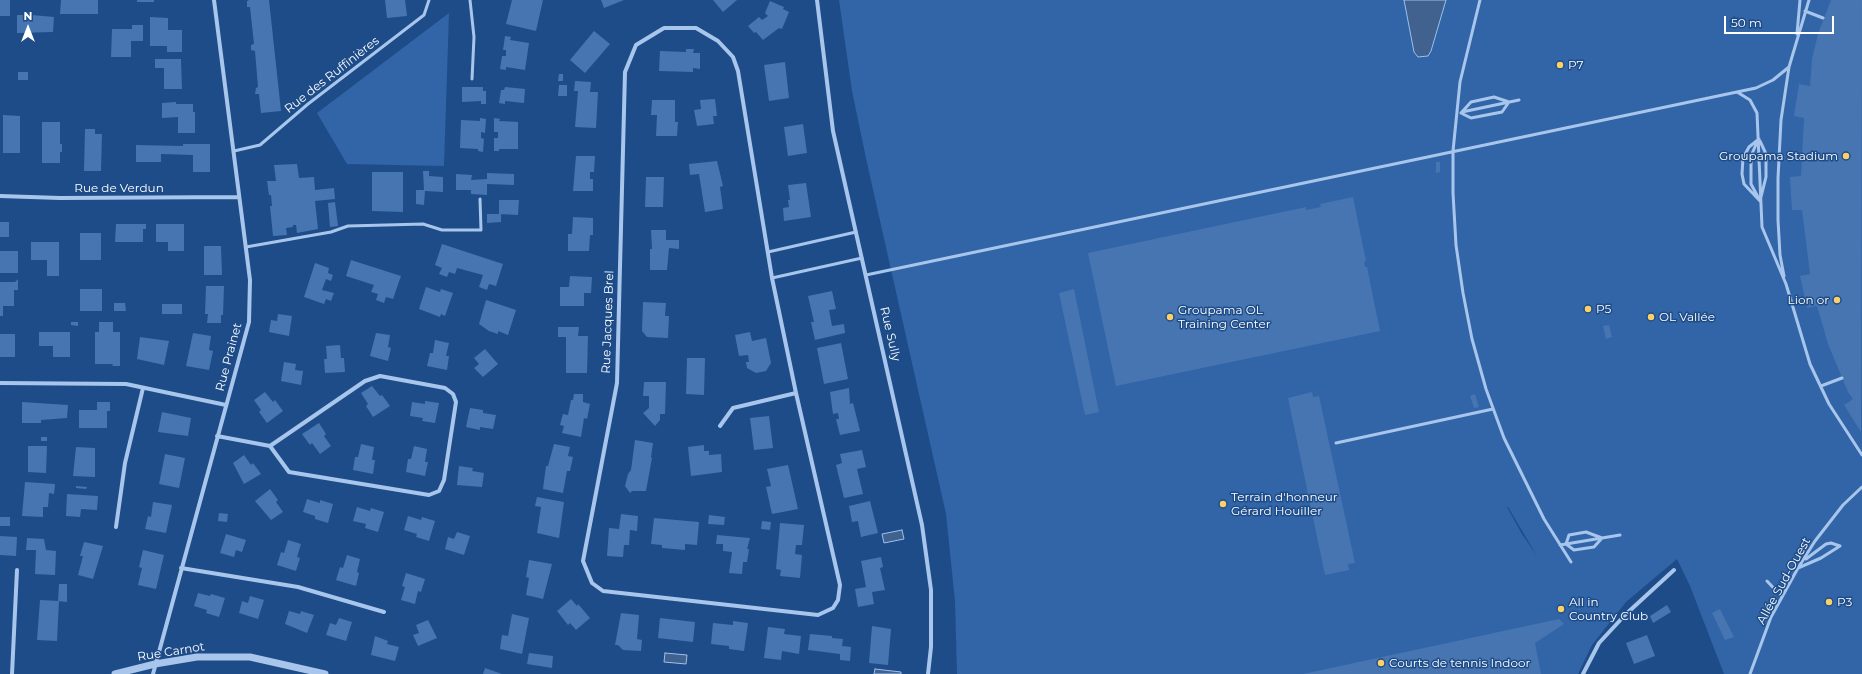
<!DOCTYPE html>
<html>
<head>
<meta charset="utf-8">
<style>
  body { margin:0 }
  #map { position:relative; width:1862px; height:674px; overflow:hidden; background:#1d4c89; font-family:Montserrat,sans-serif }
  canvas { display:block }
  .north { position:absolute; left:8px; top:8px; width:40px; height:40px; -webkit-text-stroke:3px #1d4c89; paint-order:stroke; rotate:0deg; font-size:11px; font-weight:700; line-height:16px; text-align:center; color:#fff }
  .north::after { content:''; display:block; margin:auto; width:14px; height:18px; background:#fff; clip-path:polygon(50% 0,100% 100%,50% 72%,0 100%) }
  .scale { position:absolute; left:1724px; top:16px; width:110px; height:18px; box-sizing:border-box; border:2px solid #fff; border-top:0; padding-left:5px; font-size:12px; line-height:14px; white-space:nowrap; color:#fff; -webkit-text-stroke:3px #1d4c89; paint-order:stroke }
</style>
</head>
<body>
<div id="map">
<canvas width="1862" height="674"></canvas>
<div class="north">N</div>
<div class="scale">50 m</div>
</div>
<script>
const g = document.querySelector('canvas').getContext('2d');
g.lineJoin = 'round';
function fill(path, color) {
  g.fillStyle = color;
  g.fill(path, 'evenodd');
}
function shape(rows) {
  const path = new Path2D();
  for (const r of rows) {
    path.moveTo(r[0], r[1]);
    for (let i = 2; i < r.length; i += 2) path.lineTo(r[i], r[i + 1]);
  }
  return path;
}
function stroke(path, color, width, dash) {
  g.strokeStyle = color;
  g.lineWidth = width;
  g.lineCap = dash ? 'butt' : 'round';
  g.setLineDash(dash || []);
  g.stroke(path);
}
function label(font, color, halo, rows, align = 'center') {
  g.font = font + ' Montserrat,sans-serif';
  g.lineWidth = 3;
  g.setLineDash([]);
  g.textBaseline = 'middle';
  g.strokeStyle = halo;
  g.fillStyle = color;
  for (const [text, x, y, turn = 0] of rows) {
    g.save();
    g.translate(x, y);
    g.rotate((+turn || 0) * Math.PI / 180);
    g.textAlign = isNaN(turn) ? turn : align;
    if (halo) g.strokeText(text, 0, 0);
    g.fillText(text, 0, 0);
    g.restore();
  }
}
fill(shape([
  [839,0,1862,0,1862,674,1724,674,1690,586,1677,559,1626,602,1592,645,1578,674,957,674,955,601,946,514,867,163,852,91],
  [1507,507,1508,507,1537,556,1522,534],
  [449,13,444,166,347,164,317,113]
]), '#3165a7');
const water = shape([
  [1404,0,1446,0,1431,51,1428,56,1418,57,1414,52,1404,0],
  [902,530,904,539,884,543,882,534,902,530],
  [665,653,687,655,686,664,664,662,665,653],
  [875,669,901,672,901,674,874,674,875,669]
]);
fill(water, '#41628f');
stroke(water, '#9bc1ed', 1);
fill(shape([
  [0,0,10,0,10,16,0,16],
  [61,0,98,0,98,14,60,14],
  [137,0,154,0,154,2,137,2],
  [249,0,269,0,281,111,261,113,259,94,255,94,256,88,258,87,255,51,251,50,251,45,254,44,250,7,247,7,247,1],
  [385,0,405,0,407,16,387,18],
  [512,0,543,0,536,31,506,24],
  [601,0,624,0,604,8],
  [713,0,737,0,723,12],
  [1831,0,1862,0,1861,432,1844,405,1853,399,1848,392,1828,344,1817,306,1807,308,1800,276,1810,274,1802,210,1792,210,1790,177,1801,176,1804,118,1794,116,1799,84,1810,86,1812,59,1818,34],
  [770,1,784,7,783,9,789,12,782,29,779,28,763,40,756,32,754,33,748,26,759,17,762,20,768,16,765,13],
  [28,11,32,11,32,15,54,17,53,32,17,33,17,15,28,15],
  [150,17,168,18,168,30,182,30,182,52,167,52,167,46,150,46],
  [132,25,143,25,143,41,131,41,131,57,111,57,112,29,132,29],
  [594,31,610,44,585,73,570,60],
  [505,36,511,37,510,40,529,43,525,70,506,67,506,70,500,69,502,56,506,56,506,50,503,50],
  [686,49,694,49,693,53,700,53,700,69,693,68,693,72,659,71,660,51,686,52],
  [155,59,181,59,182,89,164,89,164,68,155,68],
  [785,62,789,98,769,101,764,65],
  [18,72,28,72,28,80,18,80],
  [559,74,563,74,563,81,558,81],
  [575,81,591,82,590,92,598,92,596,128,575,127,578,91,574,91],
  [559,85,567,85,567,96,558,96],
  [462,87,483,87,483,91,486,91,486,104,481,104,481,101,462,102],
  [505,87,525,89,524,103,505,101,505,104,499,103,501,90,504,90],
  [715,99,717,116,713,116,714,124,697,126,694,110,701,109,700,100],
  [652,100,675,100,675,122,678,122,677,136,656,136,657,115,651,115],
  [176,102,176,104,193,104,193,112,195,112,195,133,178,133,178,117,162,118,162,103],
  [3,115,20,116,20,153,3,153],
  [480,118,486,119,485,133,481,132,481,138,484,139,483,152,478,151,478,149,460,148,461,120,480,121],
  [494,118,500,119,499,121,518,122,518,149,499,149,499,151,494,151,494,138,498,138,498,132,494,132],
  [42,122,60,122,60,144,62,144,62,152,60,152,60,163,42,163],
  [803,124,807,153,788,156,784,127],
  [85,129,95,129,95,134,102,134,101,171,84,171],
  [183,144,210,144,210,172,193,172,193,155,161,154,161,162,136,162,136,145,183,146],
  [576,156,595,156,594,172,590,172,590,179,593,179,593,191,573,191],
  [717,161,723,186,720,187,723,209,705,212,699,174,690,175,689,164],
  [1436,162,1440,162,1440,172,1436,173],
  [297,164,299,178,314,177,315,190,334,188,335,199,315,201,318,229,297,233,296,225,293,225,293,227,286,228,287,235,273,236,270,206,272,206,271,195,269,195,267,181,276,181,274,165],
  [423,171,429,171,429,176,443,177,443,192,425,191,424,205,416,204,416,190,424,190],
  [372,172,403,172,403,212,372,211],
  [487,173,514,174,514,185,487,184,487,195,471,194,471,190,456,190,456,174,472,175,471,180,487,179],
  [646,177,664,177,663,207,645,207],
  [806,183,811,217,784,221,783,208,789,207,788,200,790,200,788,185],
  [1353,197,1366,261,1364,262,1365,267,1367,267,1380,331,1116,386,1088,253,1306,207,1306,210,1321,207,1320,204],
  [499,200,519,200,518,215,499,214],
  [335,202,338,226,330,227,328,203],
  [487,214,501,214,501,222,487,223],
  [573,217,593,218,593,235,590,235,589,251,568,251,568,234,572,234],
  [0,222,9,222,9,237,0,237],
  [116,224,146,224,146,229,143,229,143,242,115,242],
  [156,224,184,224,184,251,168,251,168,242,156,242],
  [651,230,666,230,666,240,679,240,679,249,669,248,667,270,650,270,650,249,652,249],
  [80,233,101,233,101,260,80,260],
  [31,242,59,242,59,276,47,276,47,260,31,260],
  [442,244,503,264,496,286,489,284,487,290,479,287,483,275,457,268,455,274,449,272,447,277,439,274,442,268,435,265],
  [204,246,221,246,222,275,204,275],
  [0,251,18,251,18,273,0,273],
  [351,260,401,276,393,299,386,297,384,303,376,300,378,294,371,292,374,285,346,276],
  [315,263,329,268,328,273,333,275,331,281,326,279,322,290,334,293,331,301,326,299,324,304,304,297],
  [570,276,592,277,591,293,584,293,584,306,560,306,560,287,569,287],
  [18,279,18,290,14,290,14,306,3,306,3,316,0,316,0,282,15,282],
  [206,286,224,286,223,315,221,315,221,323,207,323,208,314,205,314],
  [426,287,440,292,441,289,453,293,445,316,441,314,440,317,419,309],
  [80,289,102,289,102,311,80,311],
  [1074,289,1099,412,1085,415,1059,293],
  [832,291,836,309,829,310,832,326,844,324,845,333,815,340,811,322,814,322,808,296],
  [486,300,516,310,508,335,498,331,498,334,489,331,479,324],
  [643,302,666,303,665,316,669,316,668,338,647,337,642,331],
  [114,303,125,303,126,311,114,311],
  [162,304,182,304,182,314,162,314],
  [278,314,292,316,289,336,269,332,271,320,277,321],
  [71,322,78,322,78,326,71,325],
  [99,322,113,322,113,332,120,332,120,366,112,366,113,364,95,364,95,332,99,332],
  [1609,325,1612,337,1606,339,1603,326],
  [558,327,579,327,578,336,588,336,587,373,566,373,566,337,558,337],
  [39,332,70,332,70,357,53,357,53,346,39,346],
  [750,332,752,341,766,338,771,363,766,371,756,373,747,368,746,362,749,362,748,355,739,356,735,335],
  [193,333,211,336,209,350,213,351,209,370,186,366],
  [376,333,390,335,388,347,391,348,388,361,370,356],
  [0,334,15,334,15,357,0,357],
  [140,337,169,341,164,365,137,359],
  [435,340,449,343,446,356,449,356,447,370,427,366,430,353,433,353],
  [841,343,848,379,824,384,817,348],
  [340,345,341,358,344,358,345,372,325,373,324,359,327,359,326,346],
  [485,349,498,364,483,377,474,368,479,364,474,358],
  [687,358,705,358,704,395,686,394],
  [284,362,296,364,295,370,303,371,301,385,281,381],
  [644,382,666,382,665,414,660,414,660,420,655,426,643,413,649,408,649,396,643,396],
  [372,386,380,396,382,395,390,406,373,417,366,406,368,404,361,393],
  [849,388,850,404,853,403,860,431,840,435,836,419,839,419,838,413,833,414,830,392],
  [265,392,273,402,275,400,283,411,267,423,259,412,261,410,254,400],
  [1312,392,1313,397,1319,396,1355,563,1348,564,1349,570,1325,575,1288,398],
  [574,394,583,394,583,402,590,404,587,419,584,418,581,437,562,433,564,426,560,425,563,414,568,415,571,400,573,400],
  [1475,394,1479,407,1474,408,1470,396],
  [425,401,439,403,435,423,422,421,423,418,410,416,412,402,425,404],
  [22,402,68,405,67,418,41,420,41,423,22,423],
  [97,402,110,402,110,411,107,411,107,428,79,428,79,410,97,410],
  [470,408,483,410,483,413,496,415,493,429,480,427,480,430,466,427],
  [162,412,191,418,188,436,158,432],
  [769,416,773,448,754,450,750,418],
  [319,423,326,434,324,436,331,446,320,454,312,443,310,445,302,434],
  [41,437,47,437,47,441,41,441],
  [635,440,653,443,651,457,652,458,646,491,632,491,630,493,625,486,628,474,631,470],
  [361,444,374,447,372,460,375,460,373,474,353,470,355,457,358,457],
  [554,444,570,447,568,456,573,457,570,471,567,471,563,493,543,489,546,466,548,466],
  [704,445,704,451,709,451,709,455,721,454,722,472,691,476,688,447],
  [28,446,47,446,46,473,28,472],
  [414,446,427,449,425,462,428,462,425,476,406,472,408,459,411,459],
  [76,447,95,448,95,477,73,476],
  [862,450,866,467,857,469,863,494,844,498,836,465,842,463,840,454],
  [165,454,185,458,179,488,159,484],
  [244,455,251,465,253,463,261,474,244,484,233,463],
  [788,465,798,509,772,514,766,487,771,486,767,469],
  [459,466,473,468,472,471,484,473,482,487,457,485],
  [25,482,55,484,54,494,49,493,48,507,43,507,43,517,22,516],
  [76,486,87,487,86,489,76,488],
  [270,489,278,500,276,502,283,512,271,520,255,501],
  [67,494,98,496,97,510,81,509,80,517,66,516],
  [537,497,564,502,559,538,537,533,541,507,535,506],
  [307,499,320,503,320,500,333,504,328,523,315,519,315,516,303,512],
  [870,501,878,533,861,537,858,521,852,522,849,506],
  [153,502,172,505,166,533,145,529,148,516,151,517],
  [357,507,370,511,371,508,384,512,378,532,365,528,366,524,353,521],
  [219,513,228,514,227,522,218,521],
  [621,514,638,516,637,531,630,530,629,545,624,545,623,557,607,556,609,528,619,529],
  [709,515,725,517,724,525,708,524],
  [408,516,421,520,422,517,435,521,429,541,416,537,417,534,404,530],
  [0,517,10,517,10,526,0,526],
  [654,518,699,522,697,545,685,544,685,550,662,548,662,545,651,544],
  [762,521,771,522,770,530,761,529],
  [780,523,804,525,802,545,796,545,795,554,802,555,800,578,780,576,781,570,776,569],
  [457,532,470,536,464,555,445,549,448,537,454,539],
  [226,534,246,540,242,552,236,550,234,557,220,553],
  [717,535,750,538,747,549,749,549,747,562,743,562,742,574,729,573,732,552,723,551,723,544,716,544],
  [0,536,17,537,16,556,0,555],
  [27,538,44,539,46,550,56,551,55,575,35,574,36,550,26,550],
  [288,540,301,544,297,557,300,558,296,571,277,565,281,552,284,553],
  [84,542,103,546,93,579,78,575,83,556,80,556],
  [143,550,164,555,156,589,138,585,142,568,139,567],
  [347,555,360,559,357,572,359,573,356,586,336,580,340,567,343,568],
  [881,557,883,567,880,568,885,590,872,592,874,604,858,607,855,589,866,587,861,561],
  [529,560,552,564,543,599,526,595,529,578,526,577],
  [406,573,425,579,421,592,418,591,415,604,401,600,405,587,402,586],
  [59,584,67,584,67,602,58,601],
  [198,593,210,596,211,594,225,598,219,617,206,613,207,610,194,606],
  [250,596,264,600,258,619,239,613,242,601,248,603],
  [571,599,577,606,578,604,590,618,576,630,570,623,568,625,557,611],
  [40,600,59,601,57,641,37,640],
  [1667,605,1671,612,1653,623,1650,616],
  [1720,609,1734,637,1725,640,1712,613],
  [289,611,300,614,301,611,314,615,307,633,285,624],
  [621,613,639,615,637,639,642,640,641,651,623,650,618,645,615,645],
  [512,614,529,618,522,654,500,649,502,635,508,636],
  [339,618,352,622,346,641,326,635,330,623,336,625],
  [660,618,695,622,693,642,658,638],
  [1559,619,1564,624,1535,643,1541,674,1303,674],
  [428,620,437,638,418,646,413,635,419,633,416,625],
  [733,621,748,623,744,651,729,649,729,646,711,644,713,623,733,625],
  [872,626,891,629,888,665,869,663],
  [768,627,785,629,784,634,801,636,799,654,782,651,781,660,764,658],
  [810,634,832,636,832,638,843,639,842,646,851,647,850,661,840,660,840,654,808,650],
  [1647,635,1655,656,1634,664,1626,643],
  [375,636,388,641,387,644,399,647,395,661,371,655],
  [529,653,553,656,552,668,527,664],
  [485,668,502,674,483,674]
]), '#4675b2');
stroke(shape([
  [470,0,474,37,472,79],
  [1480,0,1460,82,1453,151,1453,193,1456,245,1463,293,1472,339,1486,389,1504,438,1544,519,1571,562],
  [1805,11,1823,18],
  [1797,34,1800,0],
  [1737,92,1750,100,1757,113,1762,227,1786,284,1810,364,1829,404,1862,455],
  [1494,97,1509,102,1502,112,1471,118,1461,113,1471,102,1494,97],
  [1462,112,1519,100],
  [1759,139,1749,147,1743,158,1742,174,1744,184,1760,201],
  [1758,140,1751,156,1751,184,1758,197],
  [1760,141,1766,154,1766,177,1761,197],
  [234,151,260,145,308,104,424,15,429,0],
  [246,247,331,232,348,226,423,224,442,230,481,230,480,199],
  [768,252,856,232],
  [866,275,1756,88,1773,80,1789,67],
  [1784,276,1780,255,1778,220,1778,178,1781,120,1789,67,1809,0],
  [772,278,862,258],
  [1821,386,1842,378],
  [1336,443,1493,409],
  [1586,532,1602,538,1594,547,1574,550,1566,544,1569,535,1586,532],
  [1560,545,1620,535],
  [1806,559,1826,544,1831,543,1840,546],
  [1798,568,1821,558,1840,546],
  [1767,581,1782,597],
  [1750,674,1771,617,1798,568,1815,541,1843,505,1862,487]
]), '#a8c6ec', 3);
stroke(shape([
  [817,0,833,131,922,525,931,590,931,647,928,674],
  [664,28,696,28,718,41,733,57,738,71,772,278,796,393,840,585,838,600,833,608,818,615,603,591,592,583,583,561,617,383,625,72,636,45,664,28],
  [0,196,60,198,239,197],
  [0,383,126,384,226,405],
  [720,426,733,408,796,393],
  [217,436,270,446,365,381,380,376,445,388,453,394,456,402,444,480,439,491,429,495,289,472,270,446],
  [116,527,125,463,143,388],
  [181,568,298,587,384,612],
  [12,674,17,570],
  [153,674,249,322,250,280,214,0],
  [1583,674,1599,643,1625,615,1674,570]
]), '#a8c6ec', 4);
stroke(shape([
  [115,674,155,664,197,657,250,657,325,674]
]), '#a8c6ec', 7);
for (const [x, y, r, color] of [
  [1560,65,4,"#fbd167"],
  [1846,156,4,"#fbd167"],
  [1837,300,4,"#fbd167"],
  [1588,309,4,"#fbd167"],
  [1170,317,4,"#fbd167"],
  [1651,317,4,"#fbd167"],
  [1223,504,4,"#fbd167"],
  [1829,602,4,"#fbd167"],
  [1561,609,4,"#fbd167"],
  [1381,663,4,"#fbd167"]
]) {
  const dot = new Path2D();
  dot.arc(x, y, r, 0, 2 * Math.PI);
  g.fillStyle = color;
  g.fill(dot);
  stroke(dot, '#1d4c89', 1.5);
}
label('12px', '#fff', '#1d4c89', [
  ["P7",1568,65],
  ["Groupama Stadium",1838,156,"right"],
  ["Lion or",1829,300,"right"],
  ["P5",1596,309],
  ["Groupama OL",1178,310],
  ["Training Center",1178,324],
  ["OL Vallée",1659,317],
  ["Terrain d'honneur",1231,497],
  ["Gérard Houiller",1231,511],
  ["All in",1569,602],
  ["Country Club",1569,616],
  ["P3",1837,602],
  ["Courts de tennis Indoor",1389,663]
], 'left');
label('12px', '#fff', '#1d4c89', [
  ["Rue des Ruffinières",332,75,-38],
  ["Rue de Verdun",119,188],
  ["Rue Jacques Brel",608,322,-88],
  ["Rue Sully",890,334,77],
  ["Rue Prainet",229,357,-75],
  ["Allée Sud-Ouest",1784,581,-61],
  ["Rue Carnot",171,652,-9]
]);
</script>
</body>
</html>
